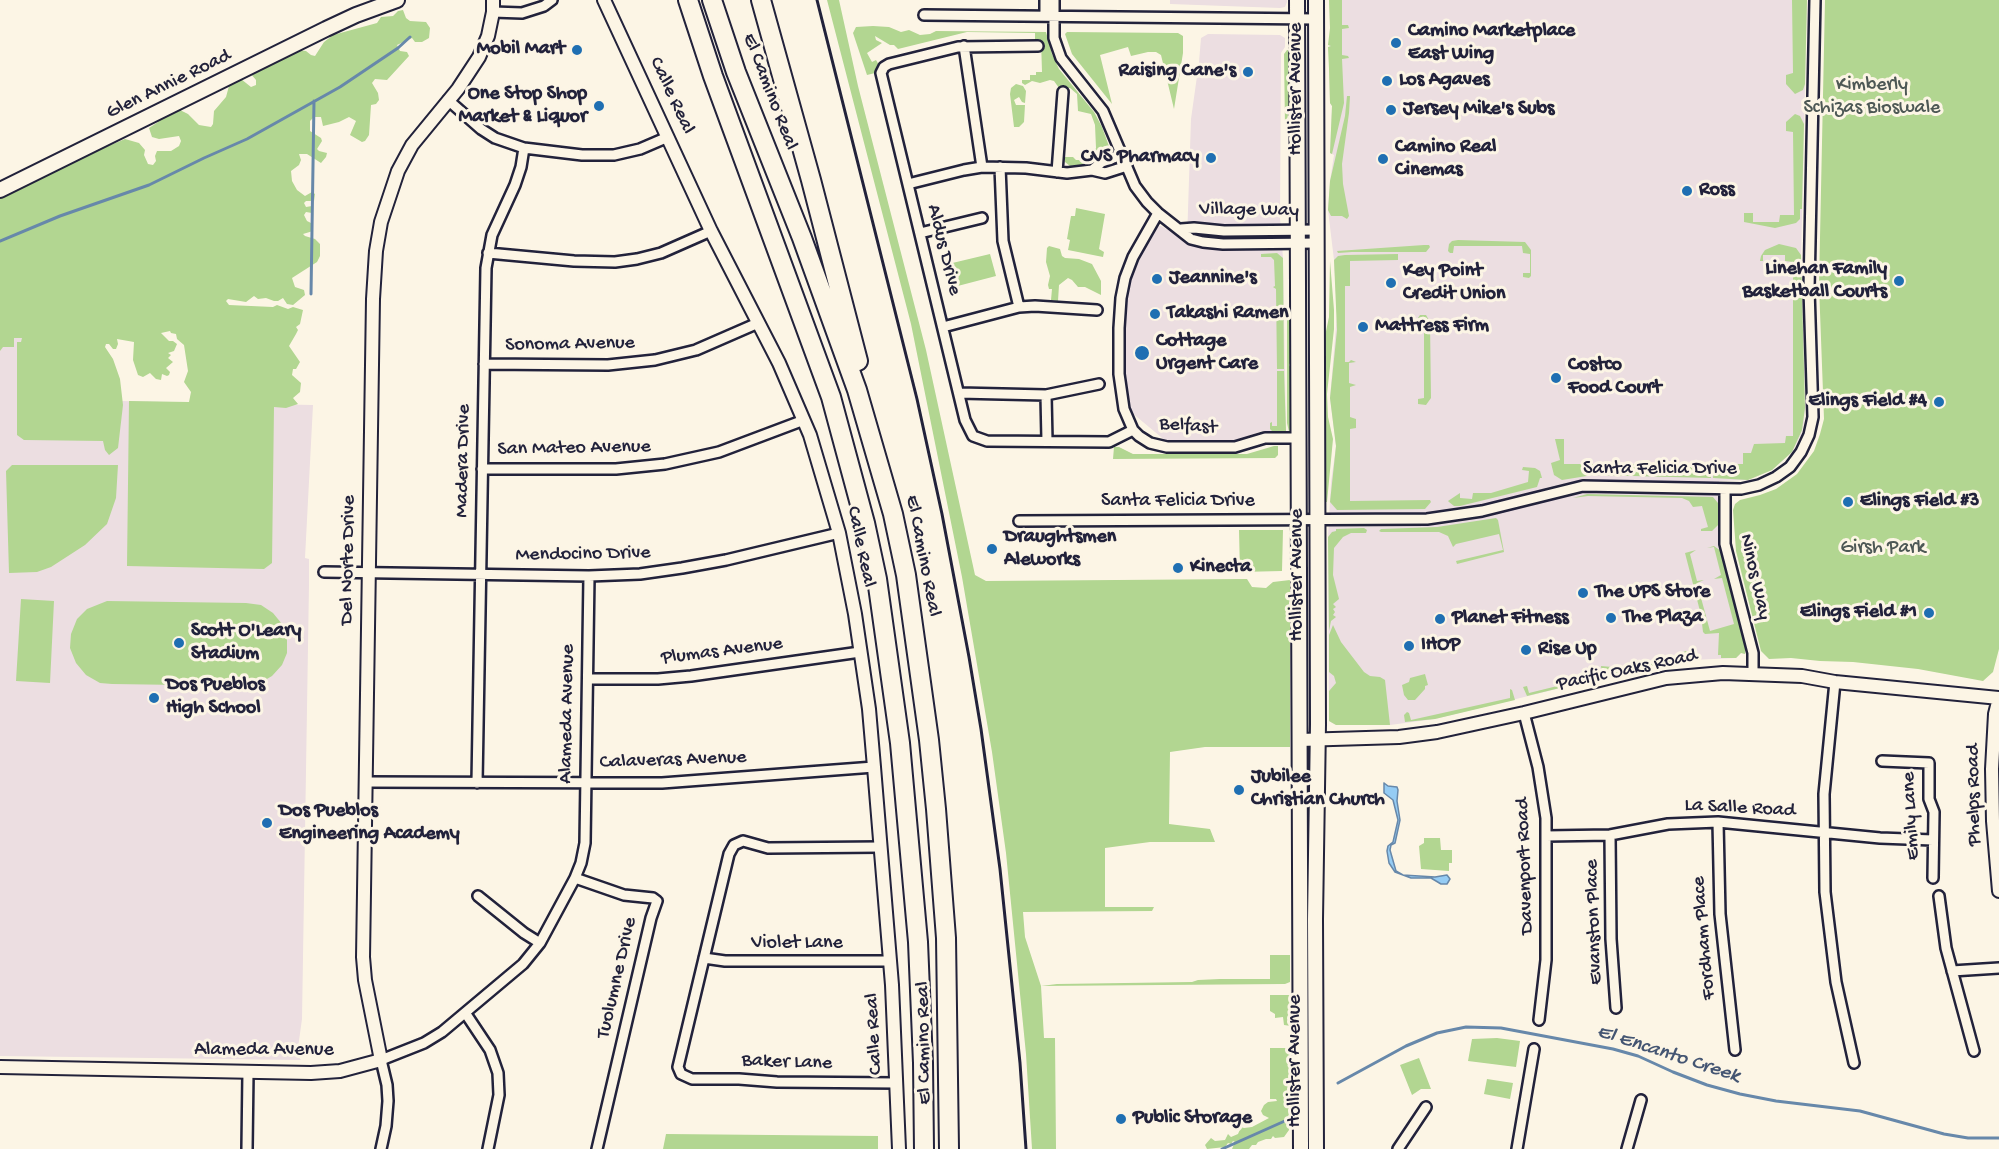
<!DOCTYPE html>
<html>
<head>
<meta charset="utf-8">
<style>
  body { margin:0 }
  canvas { display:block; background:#fcf5e5 }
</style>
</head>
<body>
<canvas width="1999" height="1149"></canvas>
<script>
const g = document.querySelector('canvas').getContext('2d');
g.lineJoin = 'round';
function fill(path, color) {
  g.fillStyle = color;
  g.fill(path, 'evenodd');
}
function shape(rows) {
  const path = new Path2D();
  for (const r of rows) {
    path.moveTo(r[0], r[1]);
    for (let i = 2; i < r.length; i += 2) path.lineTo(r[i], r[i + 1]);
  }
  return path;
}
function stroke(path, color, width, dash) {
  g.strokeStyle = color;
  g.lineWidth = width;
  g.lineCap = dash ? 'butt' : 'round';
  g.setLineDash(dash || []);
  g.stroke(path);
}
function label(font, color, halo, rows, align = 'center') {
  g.font = font + ' "Gochi Hand",sans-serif';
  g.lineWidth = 6;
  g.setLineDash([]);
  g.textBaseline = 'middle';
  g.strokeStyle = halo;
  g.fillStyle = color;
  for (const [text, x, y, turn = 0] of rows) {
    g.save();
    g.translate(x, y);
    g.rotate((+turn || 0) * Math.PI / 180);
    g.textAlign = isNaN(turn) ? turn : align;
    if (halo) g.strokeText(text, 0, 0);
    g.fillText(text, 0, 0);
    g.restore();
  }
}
fill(shape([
  [1170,0,1287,0,1287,2,1285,7,1280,8,1170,4],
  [1329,0,1807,0,1801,260,1805,408,1804,423,1801,435,1792,452,1772,470,1748,480,1719,481,1721,551,1745,648,1745,654,1741,653,1736,658,1692,660,1646,667,1435,719,1390,725,1336,725,1329,721,1328,537,1331,482,1336,446,1330,398,1337,314,1334,260,1328,210,1330,181,1334,155,1330,153,1332,106,1330,103,1329,69,1330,28],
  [1208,34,1280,35,1285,38,1285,47,1281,53,1280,218,1283,258,1286,431,1262,431,1233,442,1167,442,1131,412,1124,361,1124,320,1131,277,1140,255,1155,227,1161,226,1187,240,1191,119,1199,62,1201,38],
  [17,337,85,350,121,401,313,405,305,558,309,559,309,584,302,1019,297,1055,301,1060,0,1056,0,339]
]), '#ecdee1');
fill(shape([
  [827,0,839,0,858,86,926,350,975,575,986,581,1247,579,1252,587,1266,588,1273,582,1290,580,1290,747,1205,747,1170,752,1169,824,1210,829,1215,842,1150,842,1105,848,1105,907,1154,907,1152,911,1023,912,1025,937,1041,986,1057,984,1192,982,1198,980,1220,979,1270,979,1270,955,1290,955,1290,982,1285,984,1041,986,1044,1038,1055,1038,1056,1149,1032,1149,1026,1054,1006,853,992,752,962,577,911,324],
  [1329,0,1342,0,1342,25,1348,25,1349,28,1342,29,1342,55,1348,56,1349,58,1342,59,1344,103,1332,154,1330,153,1332,106,1330,103,1329,69,1328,47,1331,46,1328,45,1330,28],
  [1792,0,1807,0,1805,84,1803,90,1795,94,1786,84,1786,75,1793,73],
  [1825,0,1999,0,1999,649,1993,672,1983,681,1918,669,1853,662,1820,661,1791,658,1769,659,1761,651,1736,551,1733,510,1735,504,1740,500,1760,495,1776,489,1797,474,1814,451,1820,434,1824,419,1819,285],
  [403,10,406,18,410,21,426,22,430,28,429,38,422,42,415,42,412,38,397,45,400,51,407,52,409,56,387,80,375,79,372,83,378,93,379,100,376,104,371,105,369,135,365,141,362,142,350,135,356,121,349,117,339,122,323,126,321,117,314,117,310,121,310,131,321,138,322,141,317,149,319,151,327,153,326,157,321,163,307,154,299,154,301,160,299,165,291,171,292,181,297,190,305,196,312,192,315,194,314,201,306,201,304,203,306,207,312,206,313,209,312,213,306,212,304,215,307,221,311,223,313,231,303,234,305,236,315,239,320,244,320,256,317,262,292,278,295,287,304,290,305,295,293,305,287,304,283,298,278,301,274,301,266,298,258,299,254,296,246,302,228,299,226,301,229,305,273,307,277,305,288,309,293,307,303,310,300,324,296,327,298,330,296,334,289,346,300,362,296,369,293,369,292,375,301,383,300,392,293,398,298,404,286,408,274,407,272,563,264,569,127,566,129,401,189,402,191,392,184,382,188,371,184,345,177,339,176,334,171,333,170,331,161,333,169,341,173,341,177,344,174,351,168,353,171,355,168,358,173,362,166,368,170,372,169,375,167,376,162,374,161,380,156,379,150,373,143,377,138,375,133,360,134,342,117,339,118,344,116,349,113,349,109,344,106,344,105,347,113,359,120,379,123,405,118,448,109,455,105,450,103,441,24,440,17,435,17,342,21,342,22,338,14,338,14,347,3,347,0,351,0,196,94,152,125,139,139,143,145,150,144,155,148,164,153,165,156,161,155,156,157,151,171,151,179,146,181,141,179,136,159,139,152,137,149,128,158,122,158,117,178,109,188,114,199,125,211,127,213,124,214,111,226,97,229,86,231,83,241,79,251,87,256,85,256,80,251,74,253,71,298,50,306,51,311,55,315,56,324,42,333,35,377,23,381,17,393,16,398,11],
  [873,26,889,27,901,32,909,30,920,35,930,34,936,31,1046,32,1052,54,1059,69,1094,112,1102,127,1110,149,1106,154,1098,157,1091,164,1070,166,1065,162,1064,157,1073,157,1076,160,1084,160,1091,157,1096,148,1095,125,1091,114,1078,111,1077,94,1070,88,1059,88,1054,81,1050,80,1040,83,1032,81,1025,85,1022,83,1022,80,1030,80,1030,75,1036,75,1036,72,1042,72,1041,40,1035,39,1035,33,967,32,898,49,894,45,890,45,875,36,876,40,882,43,867,53,872,62,876,60,879,65,875,73,867,75,853,33,856,27],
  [1067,32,1178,33,1183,36,1183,53,1174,109,1161,55,1156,52,1148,52,1131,56,1128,47,1100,55,1112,104,1072,54,1065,34],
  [1287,50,1290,50,1290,108,1285,126,1284,54],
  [1016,84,1023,86,1026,91,1025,103,1022,102,1019,97,1014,100,1016,105,1025,105,1024,122,1019,127,1014,127,1010,94,1011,88],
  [1347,96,1350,96,1349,113,1342,164,1343,184,1349,216,1347,219,1342,216,1331,216,1328,210,1330,181,1345,116],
  [1795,114,1800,116,1804,124,1802,209,1800,209,1800,219,1796,223,1775,228,1744,222,1744,213,1753,213,1753,222,1779,222,1780,215,1794,215,1793,132,1786,131,1786,122],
  [1076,208,1105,214,1099,249,1104,252,1103,257,1068,250,1070,240,1067,239,1071,216,1075,216],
  [1458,240,1525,242,1531,250,1531,276,1529,278,1523,277,1523,273,1530,273,1530,254,1523,253,1522,246,1454,246,1453,253,1450,253,1448,251,1449,244,1452,241],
  [1779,244,1796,248,1801,255,1805,408,1802,430,1792,452,1772,470,1748,480,1713,478,1714,464,1743,464,1743,453,1751,453,1754,444,1785,443,1786,436,1793,436,1793,262,1785,261,1785,255,1763,255,1763,261,1760,261,1761,256,1765,250],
  [1424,245,1429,245,1430,247,1426,252,1352,252,1338,253,1337,251],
  [1049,246,1060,249,1062,256,1065,258,1079,259,1092,264,1101,281,1101,295,1085,287,1078,287,1072,280,1068,278,1059,285,1058,301,1051,300,1052,289,1049,289,1048,285,1050,276,1046,262,1047,248],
  [1277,253,1283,258,1284,369,1277,369,1276,289,1273,287,1275,286,1274,260,1271,257,1261,257,1261,254],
  [990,254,996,276,950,288,944,265],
  [1398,254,1398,260,1350,261,1350,286,1345,286,1345,362,1349,362,1351,360,1356,362,1349,363,1349,383,1356,385,1350,387,1350,417,1356,419,1356,428,1350,429,1350,501,1430,500,1431,502,1425,509,1337,510,1330,502,1336,446,1330,398,1337,330,1334,260,1338,256,1345,255],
  [1330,261,1334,310,1334,329,1327,394,1328,417,1333,439,1327,502,1326,502,1325,336,1329,317],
  [1289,307,1291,316,1289,318,1291,318,1291,363,1289,364,1289,366,1291,367,1291,430,1289,432,1287,423,1287,309],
  [1420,315,1426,315,1430,322,1431,398,1426,405,1418,404,1418,399,1424,398,1424,320,1418,318],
  [1277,371,1284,371,1286,431,1272,431,1270,429,1270,423,1272,422,1272,426,1277,426],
  [1555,439,1564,439,1564,464,1711,464,1711,478,1593,475,1562,480,1554,475,1551,463,1560,460],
  [1274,446,1278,446,1278,455,1275,458,1113,459,1114,447,1119,447,1133,454,1247,454],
  [12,465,118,465,116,498,107,524,85,545,51,567,37,572,9,573,6,471],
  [1523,467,1535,468,1540,471,1542,478,1540,478,1537,487,1460,506,1454,506,1449,502,1448,501,1460,493,1460,498,1472,499,1473,493,1491,493,1528,482,1529,471,1522,470],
  [1587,494,1713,497,1718,503,1719,524,1712,531,1701,531,1701,529,1708,527,1702,506,1693,507,1689,501,1682,498,1588,496,1573,498],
  [1496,518,1498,520,1504,552,1457,564,1456,561,1503,550,1499,534,1456,544,1453,547,1448,536,1439,532,1381,532,1379,531,1381,529,1437,527],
  [1364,528,1367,530,1366,533,1351,533,1343,537,1334,548,1333,575,1339,599,1333,604,1336,607,1333,609,1335,612,1333,615,1336,617,1331,621,1329,631,1328,537,1332,532,1336,531,1336,529],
  [1239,530,1283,530,1282,571,1240,572],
  [1714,546,1721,551,1745,648,1745,654,1741,653,1736,658,1721,658,1721,655,1718,655,1719,633,1705,634,1703,632,1701,615,1685,553,1696,550,1690,554,1697,581,1704,580,1697,583,1710,631,1734,624,1722,578,1714,579,1721,575,1714,547,1707,548],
  [21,599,54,601,50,683,16,681],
  [107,601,246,603,261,605,273,613,282,624,287,638,287,653,282,665,272,676,260,683,250,686,112,684,100,683,86,675,76,663,70,648,71,634,77,619,87,609],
  [1333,625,1341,642,1364,672,1370,676,1380,677,1385,680,1390,725,1336,725,1329,721,1329,691,1336,683,1334,676,1329,672,1329,635],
  [1686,651,1691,653,1692,660,1646,667,1527,696,1523,687,1527,686,1529,693,1602,675,1601,666,1623,668,1645,666],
  [1425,674,1428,685,1425,686,1425,689,1415,700,1408,700,1404,695,1402,685,1409,682,1410,678],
  [1510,689,1512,690,1515,700,1435,719,1405,722,1404,715,1407,712,1409,713,1411,720,1510,698],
  [1424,838,1440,838,1441,850,1452,850,1452,863,1449,863,1449,871,1421,869,1419,846,1424,843],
  [1270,995,1291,995,1291,1026,1284,1025,1283,1017,1275,1018,1275,1014,1270,1011],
  [1497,1038,1520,1041,1516,1067,1468,1061,1472,1039],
  [1270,1048,1291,1048,1291,1104,1295,1111,1292,1118,1285,1120,1288,1123,1289,1130,1284,1137,1275,1138,1273,1136,1271,1139,1266,1139,1258,1142,1256,1145,1252,1145,1249,1149,1232,1149,1235,1142,1233,1141,1231,1144,1228,1143,1225,1147,1207,1149,1205,1145,1211,1138,1215,1141,1225,1140,1228,1134,1231,1137,1238,1134,1241,1127,1244,1128,1252,1127,1269,1118,1263,1115,1261,1111,1264,1105,1268,1102,1277,1101,1276,1099,1270,1099],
  [1419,1058,1431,1089,1421,1089,1412,1095,1400,1065],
  [1487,1079,1513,1083,1510,1099,1484,1094],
  [666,1134,878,1136,878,1149,663,1149]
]), '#b2d691');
const water = shape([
  [1384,783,1388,786,1397,787,1398,790,1397,801,1400,820,1395,843,1391,845,1390,850,1396,871,1403,875,1435,877,1447,875,1450,879,1447,884,1441,884,1431,878,1411,878,1395,872,1389,863,1387,851,1388,846,1393,842,1398,820,1393,800,1384,793,1384,783]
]);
fill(water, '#95ccf4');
stroke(water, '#6788aa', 1.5);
stroke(shape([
  [0,241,60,216,149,185,204,158,247,139,340,87,398,48,410,37],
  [311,294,314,101],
  [1338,1083,1406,1046,1437,1033,1466,1027,1501,1028,1613,1049,1638,1056,1673,1072,1707,1085,1740,1094,1776,1101,1860,1111,1944,1134,1968,1138,1999,1138],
  [1222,1149,1287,1120]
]), '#6788aa', 3);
const minor = shape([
  [1054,0,1054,38,1061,58,1103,111,1135,186,1147,202,1158,213,1191,239,1203,242,1223,244,1318,243],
  [493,12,522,13,544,6,552,0],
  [924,15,1316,19],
  [1045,16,1045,0],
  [964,46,982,167],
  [1038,46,958,47,889,64,884,67,881,73,965,420,973,436,987,441,1109,442,1133,430],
  [448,100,481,129,495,138,524,148,582,155,614,155,640,149,668,137],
  [1122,155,1102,162,1092,170,1105,173,1127,166],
  [1000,167,1003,241,1019,307],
  [1057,172,1063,92],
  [908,184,964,170,982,167,1026,168,1067,173,1092,170],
  [1158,213,1133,257,1125,278,1121,298,1119,328,1119,374,1124,409,1133,430,1139,436,1150,443,1167,447,1235,447,1265,438,1300,438],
  [1181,229,1194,228,1224,231,1318,230],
  [920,233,982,218],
  [488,253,574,261,615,262,637,259,661,253,711,231],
  [943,327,1019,307,1035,306,1097,310],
  [484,364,608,365,655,360,696,350,758,323],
  [959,393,1046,395,1099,384],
  [1046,395,1047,441],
  [482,469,616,469,665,464,719,452,804,420],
  [1725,489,1725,544,1753,653,1753,673],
  [1019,521,1427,519,1482,511,1583,486,1741,489,1759,485,1776,477,1790,467,1801,452,1809,435,1813,417,1809,289,1815,0],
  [324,572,589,576,640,574,682,568,726,560,839,533],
  [588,679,658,679,691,676,860,652],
  [1835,682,1824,794,1825,892,1836,982,1854,1063],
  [1524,713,1538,767,1546,818,1546,960,1539,1020],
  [1882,761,1929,763,1929,799,1934,812,1933,878],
  [366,782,662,783,874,767],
  [477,783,486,268,492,235,515,185,521,167,524,148],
  [1718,822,1720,914,1735,1050],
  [1610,835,1611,939,1616,1008],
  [1546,836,1610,835,1668,824,1718,822,1880,838,1933,840],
  [881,847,768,848,743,841,734,845,729,854,678,1067,681,1074,692,1079,739,1079,777,1082,897,1083],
  [575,878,624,895,653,898,657,901,651,918,597,1149],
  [478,896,524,933,540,943],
  [1939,896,1946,948,1974,1051],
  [704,958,725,961,890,961],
  [1952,971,1999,968],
  [466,1014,490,1050,498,1073,499,1095,488,1149],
  [247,1149,248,1072],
  [381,1149,386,1126,388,1101,387,1085,381,1060,424,1043,442,1032,523,964,540,943,575,878,581,863,585,843,589,576],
  [1398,1149,1426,1107],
  [1517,1149,1534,1049],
  [1627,1149,1641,1100]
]);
const tertiary = shape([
  [604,0,711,231,779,363,810,435,839,533,855,614,869,709,874,767,892,985,899,1149],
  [1999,698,1995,714,1992,769,1993,821,1999,891],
  [1300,740,1399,737,1437,732,1524,713,1666,678,1723,673,1802,676,1835,682,1999,698],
  [0,1067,311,1073,340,1071,381,1060,365,980,363,957,373,299,376,251,381,222,398,171,412,145,458,89,479,57,488,36,493,12,493,0]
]);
const secondary = shape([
  [1297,0,1301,1149],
  [0,190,326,29,356,15,397,0],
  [1316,1149,1315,919,1318,724,1316,0]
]);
const motorway = shape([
  [688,0,713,76,831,397,865,523,877,579,900,743,918,942,923,1063,924,1149],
  [712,0,736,72,802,238,857,390,893,514,906,575,929,740,936,809,946,938,949,1149],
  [761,0,811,180,858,361]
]);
stroke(minor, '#22223b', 14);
stroke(tertiary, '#22223b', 16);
stroke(secondary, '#22223b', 18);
stroke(motorway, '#22223b', 22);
stroke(minor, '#fcf5e5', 9);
stroke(tertiary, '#fcf5e5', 12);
stroke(secondary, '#fcf5e5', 14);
stroke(motorway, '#fcf5e5', 18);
stroke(shape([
  [817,0,917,399,942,514,969,657,981,729,1000,869,1020,1063,1026,1149]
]), '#22223b', 3);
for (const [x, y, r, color] of [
  [1396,43,6,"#1f6fb2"],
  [577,50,6,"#1f6fb2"],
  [1248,72,6,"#1f6fb2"],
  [1387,81,6,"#1f6fb2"],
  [599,106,6,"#1f6fb2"],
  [1391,110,6,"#1f6fb2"],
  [1211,158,6,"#1f6fb2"],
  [1383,159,6,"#1f6fb2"],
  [1687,191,6,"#1f6fb2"],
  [1157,279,6,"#1f6fb2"],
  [1899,281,6,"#1f6fb2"],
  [1391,283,6,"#1f6fb2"],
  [1155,314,6,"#1f6fb2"],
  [1363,327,6,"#1f6fb2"],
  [1142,353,8,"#1f6fb2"],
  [1556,378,6,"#1f6fb2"],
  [1939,402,6,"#1f6fb2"],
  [1848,502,6,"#1f6fb2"],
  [992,549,6,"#1f6fb2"],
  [1178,568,6,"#1f6fb2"],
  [1583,593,6,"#1f6fb2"],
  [1929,613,6,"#1f6fb2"],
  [1611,618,6,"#1f6fb2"],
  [1440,619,6,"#1f6fb2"],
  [179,643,6,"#1f6fb2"],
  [1409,646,6,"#1f6fb2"],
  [1526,650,6,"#1f6fb2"],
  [154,698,6,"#1f6fb2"],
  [1239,790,6,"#1f6fb2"],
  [267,823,6,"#1f6fb2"],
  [1121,1119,6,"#1f6fb2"]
]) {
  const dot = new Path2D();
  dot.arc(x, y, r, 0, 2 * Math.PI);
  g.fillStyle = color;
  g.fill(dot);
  stroke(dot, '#fcf5e5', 2);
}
label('bold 20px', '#22223b', '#fcf5e5', [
  ["Camino Marketplace",1408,32],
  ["East Wing",1408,55],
  ["Mobil Mart",565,50,"right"],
  ["Raising Cane's",1236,72,"right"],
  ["Los Agaves",1399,81],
  ["One Stop Shop",587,95,"right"],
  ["Market & Liquor",587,118,"right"],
  ["Jersey Mike's Subs",1403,110],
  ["Camino Real",1395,148],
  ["Cinemas",1395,171],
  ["CVS Pharmacy",1199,158,"right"],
  ["Ross",1699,191],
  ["Linehan Family",1887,270,"right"],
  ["Basketball Courts",1887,293,"right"],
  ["Key Point",1403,272],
  ["Credit Union",1403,295],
  ["Jeannine's",1169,279],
  ["Takashi Ramen",1167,314],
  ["Mattress Firm",1375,327],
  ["Cottage",1156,342],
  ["Urgent Care",1156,365],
  ["Costco",1568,366],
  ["Food Court",1568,389],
  ["Elings Field #4",1927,402,"right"],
  ["Elings Field #3",1860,502],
  ["Draughtsmen",1004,538],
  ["Aleworks",1004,561],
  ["Kinecta",1190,568],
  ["The UPS Store",1595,593],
  ["Elings Field #1",1917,613,"right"],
  ["The Plaza",1623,618],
  ["Planet Fitness",1452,619],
  ["Scott O'Leary",191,632],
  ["Stadium",191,655],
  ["IHOP",1421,646],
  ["Rise Up",1538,650],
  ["Dos Pueblos",166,686],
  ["High School",166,709],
  ["Jubilee",1251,778],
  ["Christian Church",1251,801],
  ["Dos Pueblos",279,812],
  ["Engineering Academy",279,835],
  ["Public Storage",1133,1119]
], 'left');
label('20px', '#22223b', '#fcf5e5', [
  ["Glen Annie Road",169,85,-26],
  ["Hollister Avenue",1297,89,-90],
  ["El Camino Real",769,92,69],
  ["Calle Real",671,96,65],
  ["Village Way",1249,211,1],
  ["Aldus Drive",943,250,76],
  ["Sonoma Avenue",570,345,-1],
  ["Belfast",1188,427,4],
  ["San Mateo Avenue",574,449,-1],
  ["Madera Drive",464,461,-89],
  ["Santa Felicia Drive",1660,470],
  ["Santa Felicia Drive",1178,502],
  ["Calle Real",860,547,78],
  ["Mendocino Drive",583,555,-1],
  ["El Camino Real",922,556,79],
  ["Del Norte Drive",349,560,-89],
  ["Hollister Avenue",1298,575,-90],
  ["Ninos Way",1754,577,77],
  ["Plumas Avenue",722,652,-7],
  ["Pacific Oaks Road",1627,671,-12],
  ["Alameda Avenue",568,714,-89],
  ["Calaveras Avenue",673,761,-2],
  ["Phelps Road",1975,795,-91],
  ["La Salle Road",1740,809,3],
  ["Emily Lane",1912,816,-93],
  ["Davenport Road",1526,866,-92],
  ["Evanston Place",1595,922,-92],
  ["Fordham Place",1705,938,-95],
  ["Violet Lane",797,944],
  ["Tuolumne Drive",618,978,-77],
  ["Calle Real",875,1034,-93],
  ["El Camino Real",925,1043,-91],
  ["Alameda Avenue",264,1051],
  ["Hollister Avenue",1296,1061,-90],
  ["Baker Lane",787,1063,2]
]);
label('20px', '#4d5855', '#fcf5e5', [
  ["Kimberly",1872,86],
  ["Schizas Bioswale",1872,109],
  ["Girsh Park",1883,549]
]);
label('italic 21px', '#445572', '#fcf5e5', [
  ["El Encanto Creek",1668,1055,18]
]);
</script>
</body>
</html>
